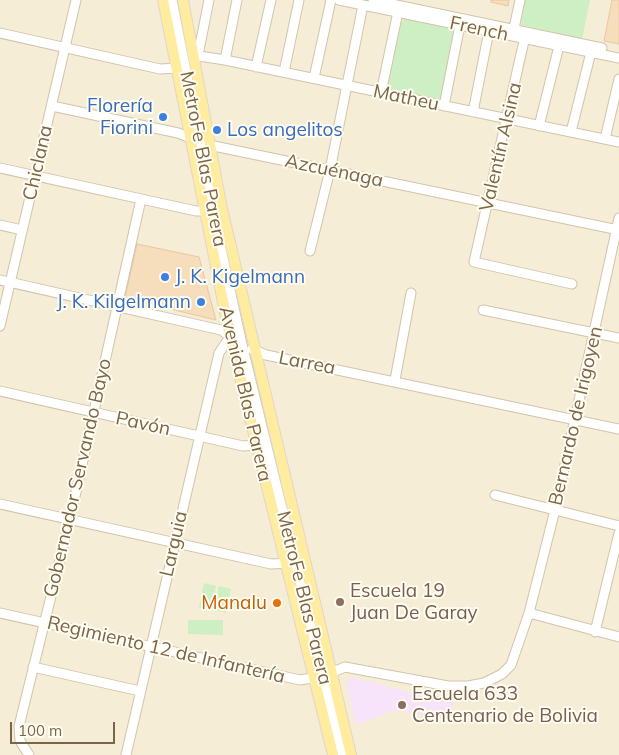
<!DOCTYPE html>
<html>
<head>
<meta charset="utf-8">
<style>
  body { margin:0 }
  #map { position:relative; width:619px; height:755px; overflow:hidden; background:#fef9e8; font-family:Mulish,sans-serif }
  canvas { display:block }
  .scale { position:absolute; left:10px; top:722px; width:105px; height:22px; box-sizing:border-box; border:2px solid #7b6449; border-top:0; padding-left:6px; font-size:15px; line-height:18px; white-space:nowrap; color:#7b6449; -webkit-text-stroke:4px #fffcf0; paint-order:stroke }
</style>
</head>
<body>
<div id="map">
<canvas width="619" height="755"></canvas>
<div class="scale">100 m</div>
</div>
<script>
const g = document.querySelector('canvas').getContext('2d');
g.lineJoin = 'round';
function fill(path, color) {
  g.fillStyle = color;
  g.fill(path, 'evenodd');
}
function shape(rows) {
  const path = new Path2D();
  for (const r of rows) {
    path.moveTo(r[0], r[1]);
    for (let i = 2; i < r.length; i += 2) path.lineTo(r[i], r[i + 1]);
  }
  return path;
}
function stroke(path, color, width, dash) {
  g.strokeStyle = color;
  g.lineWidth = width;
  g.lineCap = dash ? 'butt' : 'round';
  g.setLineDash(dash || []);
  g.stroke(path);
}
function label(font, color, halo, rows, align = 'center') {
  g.font = font + ' Mulish,sans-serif';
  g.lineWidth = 4;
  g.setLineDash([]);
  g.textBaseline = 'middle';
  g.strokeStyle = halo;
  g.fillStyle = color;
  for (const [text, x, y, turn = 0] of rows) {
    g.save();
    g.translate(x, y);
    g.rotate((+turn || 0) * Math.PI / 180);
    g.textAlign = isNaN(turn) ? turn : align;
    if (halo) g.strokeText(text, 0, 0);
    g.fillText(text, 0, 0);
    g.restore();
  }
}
fill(shape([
  [0,0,619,0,619,755,0,755]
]), '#f6edd6');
fill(shape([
  [351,677,412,693,413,691,454,700,450,721,395,710,356,725,346,682]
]), '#f7e4fb');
fill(shape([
  [525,0,590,0,582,39,521,25],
  [407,16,455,28,443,98,438,100,390,90,388,85,401,23],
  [204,583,216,586,211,610,199,607],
  [219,586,231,589,226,613,213,610],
  [188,620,223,620,223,635,188,634]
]), '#ceeec4');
const building = shape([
  [491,0,509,0,508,6,491,2,491,0],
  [612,0,619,0,619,44,604,41,612,0],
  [137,244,199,257,216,320,125,298,137,244]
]);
fill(building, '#f6debd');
stroke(building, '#eac79c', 1);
const minor = shape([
  [172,0,219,240,242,344,342,755],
  [339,0,619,58],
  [373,0,602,48],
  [526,32,474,262,572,284],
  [0,33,160,69,177,68],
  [513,33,520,0],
  [193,55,225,60,619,142],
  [198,55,209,0],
  [225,60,237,0],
  [256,67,271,0],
  [284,72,299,0],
  [314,78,331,0],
  [381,93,399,7],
  [52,106,178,133,209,145,619,230],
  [444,106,460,25],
  [473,112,489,31],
  [539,126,559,46],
  [571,132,591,52],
  [605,139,619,79],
  [0,168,196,211,210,211],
  [0,225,22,230],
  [310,251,330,170,363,5],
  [0,280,221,330,234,339],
  [483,310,619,338],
  [0,326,76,0],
  [252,349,266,355,619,429],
  [395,380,411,293],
  [0,391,243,446,257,445],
  [495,495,619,526],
  [0,504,271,564,291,563],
  [0,613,300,680,323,676,345,667,448,686,468,686,484,683,502,674,511,665,529,613,555,510,619,218],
  [529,613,619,637],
  [595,632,619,533],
  [33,667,140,691],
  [29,755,20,741,19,726,70,519,141,199],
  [126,755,219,353,230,337]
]);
const major = shape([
  [163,0,230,337,333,755],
  [183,0,222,209,351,755]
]);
stroke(minor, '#d2c3ac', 11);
stroke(major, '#ddd7d0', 12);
stroke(minor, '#fff', 9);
stroke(major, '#ffec9e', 10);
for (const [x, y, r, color] of [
  [163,117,5,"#3f7fe0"],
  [217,130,5,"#3f7fe0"],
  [165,277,5,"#3f7fe0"],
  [201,302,5,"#3f7fe0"],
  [340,602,5,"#8d6e63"],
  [277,603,5,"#e8710a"],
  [402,705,5,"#8d6e63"]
]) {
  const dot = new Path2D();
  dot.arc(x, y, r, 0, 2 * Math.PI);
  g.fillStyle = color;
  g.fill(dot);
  stroke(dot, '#fffcf0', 2);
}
label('19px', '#7b6449', '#fffcf0', [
  ["French",479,29,12],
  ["Matheu",406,98,12],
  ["Valentín Alsina",501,147,-77],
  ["MetroFe Blas Parera",203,159,79],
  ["Chiclana",38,163,-77],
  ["Azcuénaga",334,171,12],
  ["Larrea",307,363,11],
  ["Avenida Blas Parera",245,394,77],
  ["Bernardo de Irigoyen",576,416,-77],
  ["Pavón",143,424,12],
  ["Gobernador Servando Bayo",78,478,-77],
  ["Larguia",174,544,-77],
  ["MetroFe Blas Parera",304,598,76],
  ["Regimiento 12 de Infantería",166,650,13]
]);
label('19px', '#366cbe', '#fffcf0', [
  ["Florería",153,106],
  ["Fiorini",153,128],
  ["Los angelitos",227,130,"left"],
  ["J. K. Kigelmann",175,277,"left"],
  ["J. K. Kilgelmann",191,302]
], 'right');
label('19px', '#785e54', '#fffcf0', [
  ["Escuela 19",350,591],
  ["Juan De Garay",350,613],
  ["Escuela 633",412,694],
  ["Centenario de Bolivia",412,716]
], 'left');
label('19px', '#c56008', '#fffcf0', [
  ["Manalu",267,603]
], 'right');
</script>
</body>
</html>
